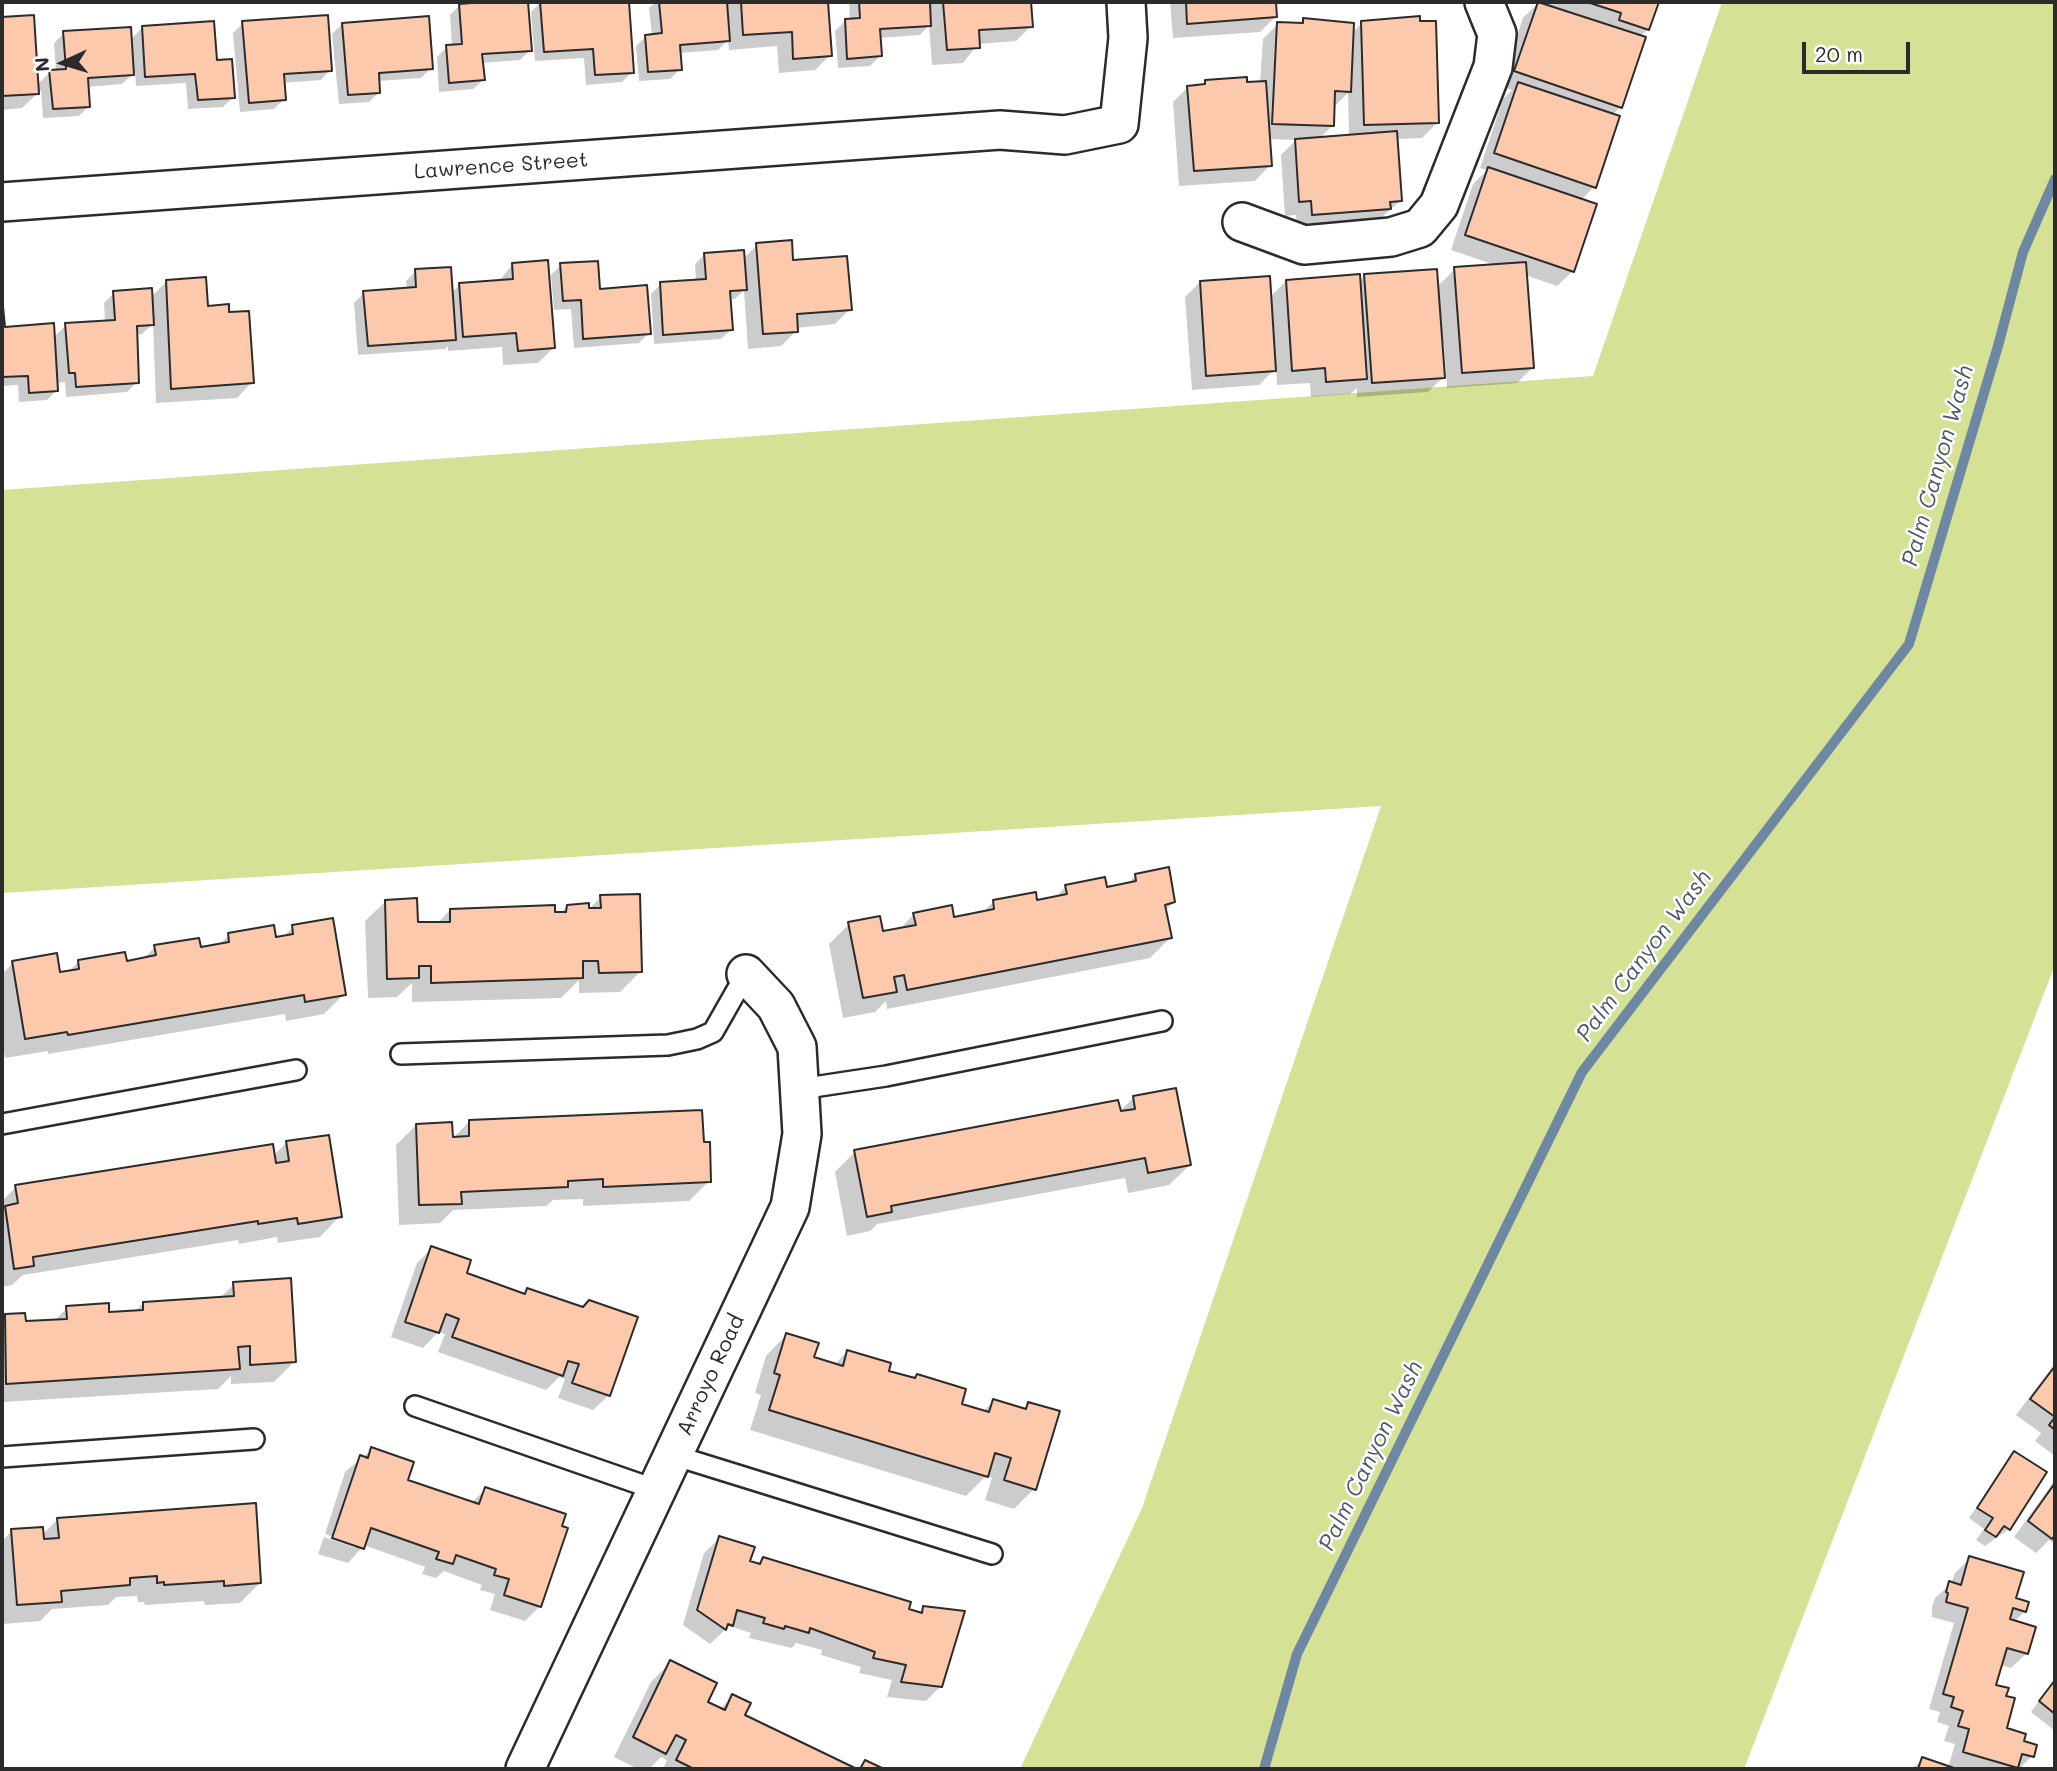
<!DOCTYPE html>
<html>
<head>
<meta charset="utf-8">
<style>
  body { margin:0 }
  #map { position:relative; width:2057px; height:1771px; overflow:hidden; background:#fff; font-family:Mali,sans-serif }
  canvas { display:block }
  .frame { position:absolute; inset:0; border:4px solid #2b2b2b; pointer-events:none }
  .north { position:absolute; left:28px; top:28px; width:70px; height:70px; -webkit-text-stroke:5px #fff; paint-order:stroke; rotate:266deg; font-size:19px; font-weight:700; line-height:28px; text-align:center; color:#2b2b2b }
  .north::after { content:''; display:block; margin:auto; width:24px; height:32px; background:#2b2b2b; clip-path:polygon(50% 0,100% 100%,50% 72%,0 100%) }
  .scale { position:absolute; left:1802px; top:42px; width:108px; height:32px; box-sizing:border-box; border:4px solid #2b2b2b; border-top:0; padding-left:9px; font-size:21px; line-height:24px; white-space:nowrap; color:#2b2b2b; -webkit-text-stroke:5px #fff; paint-order:stroke }
</style>
</head>
<body>
<div id="map">
<canvas width="2057" height="1771"></canvas>
<div class="frame"></div>
<div class="north">N</div>
<div class="scale">20 m</div>
</div>
<script>
const g = document.querySelector('canvas').getContext('2d');
g.lineJoin = 'round';
function fill(path, color) {
  g.fillStyle = color;
  g.fill(path, 'evenodd');
}
function shape(rows) {
  const path = new Path2D();
  for (const r of rows) {
    path.moveTo(r[0], r[1]);
    for (let i = 2; i < r.length; i += 2) path.lineTo(r[i], r[i + 1]);
  }
  return path;
}
function stroke(path, color, width, dash) {
  g.strokeStyle = color;
  g.lineWidth = width;
  g.lineCap = dash ? 'butt' : 'round';
  g.setLineDash(dash || []);
  g.stroke(path);
}
function label(font, color, halo, rows, align = 'center') {
  g.font = font + ' Mali,sans-serif';
  g.lineWidth = 5;
  g.setLineDash([]);
  g.textBaseline = 'middle';
  g.strokeStyle = halo;
  g.fillStyle = color;
  for (const [text, x, y, turn = 0] of rows) {
    g.save();
    g.translate(x, y);
    g.rotate((+turn || 0) * Math.PI / 180);
    g.textAlign = isNaN(turn) ? turn : align;
    if (halo) g.strokeText(text, 0, 0);
    g.fillText(text, 0, 0);
    g.restore();
  }
}
fill(shape([
  [1722,2,2055,2,2055,965,1744,1769,1020,1769,1142,1508,1381,806,2,893,2,490,1593,376]
]), '#d5e295');
fill(shape([
  [526,2,530,50,520,60,481,63,483,80,473,89,439,92,437,57,447,47,452,46,450,15,460,5],
  [541,2,627,2,632,72,622,82,586,85,584,58,535,61,531,12],
  [656,2,826,2,830,55,815,70,779,73,777,46,729,50,728,40,718,50,679,53,680,69,670,79,639,81,636,46,646,36,652,36,649,8],
  [849,2,1030,2,1031,26,1016,41,978,44,963,63,932,65,929,25,920,35,879,38,880,56,870,66,838,68,835,31,845,21,850,20],
  [1170,2,1274,2,1275,17,1260,32,1173,38],
  [1531,2,1657,2,1648,29,1640,37,1620,107,1612,116,1594,187,1581,200,1573,271,1557,286,1525,275,1532,368,1517,383,1447,388,1444,344,1441,344,1443,377,1428,392,1357,397,1357,388,1350,394,1311,397,1310,383,1277,385,1276,368,1259,385,1192,390,1185,297,1200,282,1269,298,1286,281,1359,282,1365,275,1437,287,1455,269,1498,266,1451,250,1473,184,1487,170,1480,168,1503,99,1512,90,1500,86,1523,18,1537,4],
  [32,17,37,85,50,72,56,71,54,43,64,33,130,40,142,28,215,62,233,97,223,107,188,109,186,83,136,86,135,72,122,84,87,87,89,106,79,116,43,118,41,90,22,108,2,110,2,19],
  [1304,20,1352,33,1362,23,1437,123,1422,138,1396,139,1400,201,1374,224,1297,229,1296,215,1285,216,1281,155,1296,140,1268,139,1270,165,1255,181,1179,186,1173,102,1188,87,1201,86,1206,81,1260,83,1263,39,1278,24,1299,25],
  [1348,93,1349,136,1319,139,1332,126,1334,107],
  [243,23,330,70,321,80,283,83,284,99,274,109,240,112,233,33],
  [342,24,431,68,421,78,378,81,379,92,369,102,339,104,332,34],
  [757,245,791,262,850,309,835,324,796,328,796,331,781,346,748,349,744,290,735,299,729,299,731,329,721,339,654,344,651,294,661,284,696,281,695,264,705,254,743,259],
  [513,264,553,348,538,363,503,365,502,347,448,351,448,346,445,349,358,355,354,303,364,293,407,289,406,281,416,271,451,293,460,285,498,282],
  [561,265,599,291,649,333,639,343,574,348,571,309,554,310,551,275],
  [167,281,206,307,228,314,252,382,237,398,156,403,153,324,142,334,136,335,137,382,127,392,66,397,65,382,56,383,57,390,47,400,19,402,18,385,2,386,2,299,4,329,53,338,66,325,105,322,104,303,114,293,150,298],
  [1136,875,1174,902,1165,911,1170,938,1150,958,887,1009,886,1001,875,1012,843,1018,829,944,849,924,882,933,899,930,914,914,953,919,982,913,993,902,1035,902,1054,899,1066,886,1106,889,1127,885],
  [601,897,640,972,620,992,579,993,579,980,561,998,412,1002,412,983,397,997,368,998,365,921,386,901,416,924,437,924,450,910,553,914,560,914,567,906,588,910],
  [293,927,344,994,324,1014,286,1021,285,1014,48,1054,48,1051,5,1058,2,1038,2,974,13,963,58,974,67,973,78,962,142,960,155,947,199,949,218,946,229,935,282,938],
  [1134,1097,1190,1165,1169,1185,1128,1193,1125,1178,877,1224,870,1231,847,1236,835,1172,855,1152,1119,1112],
  [469,1122,702,1144,709,1181,689,1201,583,1206,583,1199,553,1200,546,1206,453,1210,440,1223,399,1225,396,1145,416,1125,452,1139],
  [286,1143,340,1216,320,1237,278,1243,277,1237,239,1244,238,1240,23,1275,12,1285,2,1287,2,1201,16,1187,273,1156],
  [432,1248,464,1274,523,1295,528,1290,609,1395,593,1410,558,1398,565,1379,559,1377,546,1390,438,1352,445,1334,438,1332,423,1348,391,1337,417,1263],
  [234,1284,294,1362,274,1382,231,1384,231,1376,218,1389,2,1402,2,1320,6,1316,24,1323,53,1322,67,1308,108,1314,135,1312,143,1303,219,1299],
  [786,1335,812,1358,834,1365,847,1352,960,1405,982,1412,994,1401,1023,1410,1029,1404,1034,1489,1014,1509,985,1500,992,1478,986,1476,966,1496,750,1430,761,1395,755,1393,766,1356],
  [2055,1363,2055,1456,2035,1441,2041,1433,2016,1415],
  [372,1449,406,1481,471,1503,486,1489,540,1606,525,1621,490,1610,495,1594,480,1590,482,1585,444,1571,436,1578,422,1574,425,1567,364,1545,348,1563,318,1554,324,1537,356,1548,356,1545,325,1534,345,1472],
  [2015,1453,2009,1529,1985,1546,1976,1540,1984,1529,1969,1518],
  [2055,1480,2055,1544,2049,1540,2036,1553,2014,1537],
  [58,1519,260,1583,240,1603,205,1605,204,1601,145,1605,144,1602,138,1602,137,1596,116,1597,108,1605,52,1609,40,1621,2,1624,2,1541,12,1531,42,1535],
  [720,1538,747,1562,757,1565,763,1559,907,1610,918,1614,923,1608,941,1686,926,1701,887,1697,892,1680,859,1673,861,1667,821,1655,822,1650,796,1643,792,1648,749,1638,751,1633,729,1626,710,1644,683,1625,704,1553],
  [1970,1558,2025,1611,2014,1622,2027,1653,2011,1668,2000,1665,1994,1686,2004,1697,2005,1729,2022,1742,2032,1756,2019,1769,1912,1769,1923,1759,1948,1768,1955,1744,1944,1741,1949,1726,1937,1722,1940,1712,1929,1709,1954,1623,1932,1617,1932,1607,1935,1598,1951,1584,1955,1573],
  [671,1662,706,1703,719,1710,733,1696,743,1715,853,1769,663,1769,667,1760,661,1757,649,1769,638,1769,614,1757,651,1682],
  [2055,1679,2055,1728,2054,1730,2031,1712]
]), '#0003');
stroke(shape([
  [1264,1769,1297,1654,1582,1072,1909,644,1998,346,2023,252,2055,179]
]), '#6e88a3', 10);
const building = shape([
  [484,2,528,2,532,51,482,54,485,80,449,83,446,45,462,44,459,4,484,2],
  [540,2,629,2,634,73,595,75,593,49,544,52,540,2],
  [659,2,727,2,730,41,680,45,682,70,648,72,645,35,662,33,659,2],
  [741,2,828,2,832,56,793,59,792,32,743,35,741,2],
  [859,2,930,2,931,26,880,29,882,56,847,59,845,19,860,18,859,2],
  [943,2,1031,2,1033,27,979,30,980,48,947,50,943,2],
  [1186,2,1276,2,1277,17,1187,24,1186,2],
  [1538,2,1646,37,1622,108,1514,71,1538,2],
  [1587,2,1659,2,1649,30,1619,20,1621,13,1587,2],
  [34,15,39,94,2,96,2,17,34,15],
  [328,15,332,71,284,74,286,100,249,103,242,21,328,15],
  [429,16,433,69,379,73,380,93,348,95,342,23,429,16],
  [1420,16,1420,21,1436,21,1439,123,1364,125,1361,21,1420,16],
  [1303,18,1354,23,1351,92,1335,91,1334,126,1272,124,1277,22,1303,23,1303,18],
  [214,21,217,60,232,59,235,98,198,100,195,74,145,77,142,26,214,21],
  [131,27,134,75,88,78,90,107,53,109,49,70,66,69,63,31,131,27],
  [1247,77,1247,82,1266,81,1272,166,1194,171,1187,86,1205,84,1205,80,1247,77],
  [1518,82,1620,116,1596,188,1494,153,1518,82],
  [1397,131,1402,201,1390,202,1391,209,1312,215,1311,201,1299,202,1295,139,1397,131],
  [1488,167,1597,204,1574,272,1465,235,1488,167],
  [792,240,793,260,847,256,852,310,797,314,798,332,763,334,756,243,792,240],
  [744,250,747,290,730,291,733,330,663,335,660,282,706,279,704,253,744,250],
  [548,260,555,348,518,351,516,333,463,337,459,283,513,279,512,263,548,260],
  [598,261,600,289,647,285,651,334,583,339,581,300,563,301,560,263,598,261],
  [1526,262,1534,368,1462,373,1454,267,1526,262],
  [451,267,456,340,368,346,363,291,416,287,415,269,451,267],
  [1437,269,1445,378,1372,383,1364,274,1437,269],
  [1360,274,1367,379,1326,382,1325,368,1292,371,1286,280,1360,274],
  [1270,276,1276,371,1206,376,1200,281,1270,276],
  [206,277,208,306,229,304,229,312,249,311,254,383,171,389,166,280,206,277],
  [152,288,154,325,137,326,139,383,76,387,75,373,69,373,65,323,115,320,113,291,152,288],
  [2,296,5,327,54,323,58,391,29,393,28,376,2,377,2,296],
  [1169,867,1175,902,1165,905,1172,938,907,990,904,975,894,977,897,992,863,998,848,922,880,916,883,931,916,925,913,913,952,905,954,917,994,909,993,900,1036,892,1037,900,1067,894,1065,885,1105,877,1107,887,1136,881,1135,874,1169,867],
  [640,894,642,972,599,973,598,961,583,961,583,978,431,983,431,966,419,966,419,978,387,979,385,900,417,898,418,922,450,922,450,909,555,905,555,912,566,912,567,905,589,903,589,908,601,908,600,895,640,894],
  [333,918,346,995,305,1002,304,995,68,1035,67,1032,25,1039,12,961,57,953,60,972,79,969,78,960,125,952,127,961,156,955,154,945,199,938,201,947,229,942,228,933,274,925,276,937,293,934,292,925,333,918],
  [1176,1088,1191,1165,1148,1173,1145,1158,891,1206,892,1212,867,1217,854,1150,1118,1100,1121,1111,1135,1109,1133,1096,1176,1088],
  [702,1110,704,1142,710,1142,711,1182,603,1187,603,1179,568,1181,568,1187,461,1192,462,1204,419,1205,416,1124,452,1122,453,1137,469,1136,469,1120,702,1110],
  [329,1135,342,1217,298,1224,297,1218,258,1224,258,1221,33,1257,34,1266,14,1269,5,1206,18,1203,15,1185,273,1144,276,1163,289,1161,286,1141,329,1135],
  [431,1246,471,1260,467,1273,525,1294,527,1288,583,1307,589,1300,638,1317,610,1396,572,1383,579,1364,568,1361,563,1376,452,1337,459,1319,446,1314,439,1333,405,1322,431,1246],
  [291,1278,296,1362,250,1365,250,1346,238,1347,240,1369,6,1384,5,1314,25,1313,26,1321,67,1319,66,1306,109,1303,109,1312,143,1310,143,1302,234,1296,233,1282,291,1278],
  [786,1333,819,1343,814,1357,843,1366,847,1350,891,1363,889,1371,915,1378,917,1374,966,1389,962,1404,989,1412,993,1399,1026,1409,1028,1402,1060,1411,1036,1490,1004,1480,1011,1458,995,1453,988,1477,769,1410,780,1375,774,1373,786,1333],
  [2055,1366,2055,1430,2049,1425,2055,1417,2030,1399,2055,1366],
  [371,1447,414,1462,408,1480,479,1504,485,1487,566,1514,562,1526,568,1528,541,1607,504,1595,509,1579,494,1575,496,1569,456,1555,453,1564,436,1559,439,1552,371,1528,364,1549,332,1538,360,1455,368,1458,371,1447],
  [2014,1451,2047,1472,2010,1530,2004,1526,1996,1537,1985,1530,1993,1518,1977,1508,2014,1451],
  [2055,1483,2055,1535,2052,1539,2028,1521,2055,1483],
  [256,1503,261,1583,224,1586,224,1581,164,1585,164,1582,157,1583,157,1576,130,1578,130,1585,61,1591,62,1602,17,1605,11,1529,43,1527,44,1539,59,1538,57,1518,256,1503],
  [719,1536,755,1547,750,1561,760,1564,763,1557,911,1602,909,1609,922,1613,923,1606,965,1611,942,1687,901,1682,906,1665,873,1658,875,1652,810,1628,809,1633,785,1626,784,1629,763,1623,765,1618,737,1610,733,1626,728,1624,726,1630,697,1610,719,1536],
  [1969,1556,2024,1572,2016,1598,2029,1602,2026,1612,2013,1608,2010,1619,2036,1627,2028,1654,2007,1648,1996,1685,2009,1688,2006,1696,2015,1698,2007,1728,2026,1734,2024,1741,2037,1745,2034,1757,2022,1754,2018,1768,1963,1752,1969,1729,1958,1726,1963,1711,1951,1707,1954,1697,1943,1694,1968,1608,1946,1602,1948,1593,1946,1592,1949,1581,1961,1585,1969,1556],
  [670,1660,717,1683,708,1702,725,1710,732,1694,751,1703,745,1715,857,1769,694,1769,676,1760,686,1740,676,1735,666,1754,633,1737,670,1660],
  [2055,1680,2055,1714,2039,1701,2055,1680],
  [1922,1757,1957,1769,1918,1769,1922,1757],
  [865,1760,884,1769,860,1769,865,1760]
]);
fill(building, '#fcc9ac');
stroke(building, '#2b2b2b', 2);
const lane = shape([
  [401,1054,668,1045,697,1039,713,1032,746,974],
  [800,1089,886,1076,1162,1021],
  [2,1124,296,1070],
  [415,1406,657,1490],
  [673,1455,992,1554],
  [2,1457,254,1439]
]);
const street = shape([
  [2,202,1000,130,1065,135,1119,124,1128,38,1126,2],
  [1242,222,1304,245,1391,237,1420,228,1439,205,1493,67,1497,34,1484,2],
  [525,1769,790,1207,802,1134,797,1047,776,1006,746,974]
]);
stroke(lane, '#2b2b2b', 24);
stroke(street, '#2b2b2b', 42);
stroke(lane, '#fff', 19);
stroke(street, '#fff', 37);
label('21px', '#2b2b2b', '#fff', [
  ["Lawrence Street",501,166,-4],
  ["Arroyo Road",711,1375,-65]
]);
label('italic 23px', '#4c5a67', '#fff', [
  ["Palm Canyon Wash",1938,466,-74],
  ["Palm Canyon Wash",1644,956,-53],
  ["Palm Canyon Wash",1371,1456,-64]
]);
</script>
</body>
</html>
